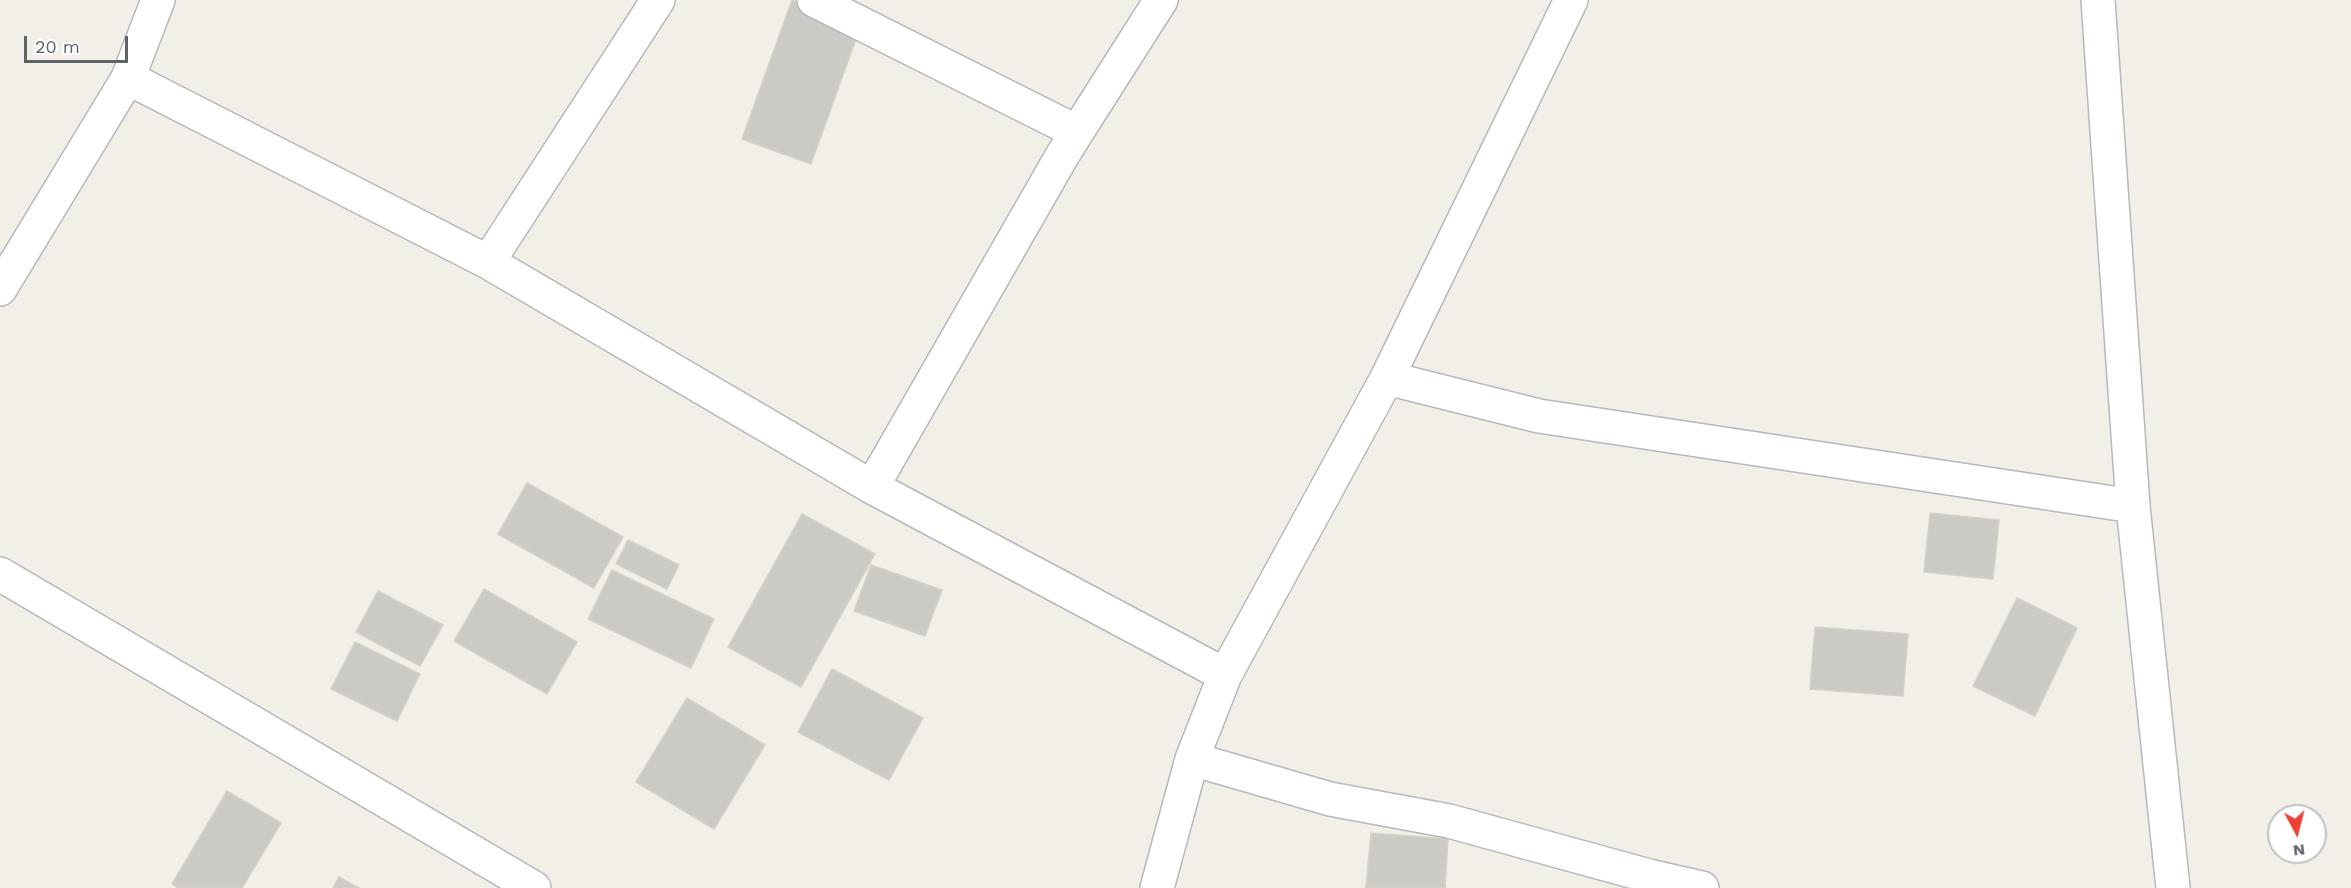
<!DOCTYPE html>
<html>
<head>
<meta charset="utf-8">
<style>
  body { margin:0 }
  #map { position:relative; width:2351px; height:888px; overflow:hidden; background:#f1efe8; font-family:"Work Sans",sans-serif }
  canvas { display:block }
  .north { position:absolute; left:2267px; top:804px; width:60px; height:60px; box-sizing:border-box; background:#fff; border:2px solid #bfc1c3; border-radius:50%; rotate:173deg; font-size:16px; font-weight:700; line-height:24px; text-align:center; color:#5f6368 }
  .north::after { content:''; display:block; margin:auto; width:21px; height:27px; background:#ea4335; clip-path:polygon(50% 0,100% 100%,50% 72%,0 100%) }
  .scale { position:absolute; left:24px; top:36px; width:104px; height:27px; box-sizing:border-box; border:3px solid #5f6368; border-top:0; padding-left:8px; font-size:18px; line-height:21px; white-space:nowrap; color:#5f6368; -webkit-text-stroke:4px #fff; paint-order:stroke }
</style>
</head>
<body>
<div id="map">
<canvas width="2351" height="888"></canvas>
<div class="north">N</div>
<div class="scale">20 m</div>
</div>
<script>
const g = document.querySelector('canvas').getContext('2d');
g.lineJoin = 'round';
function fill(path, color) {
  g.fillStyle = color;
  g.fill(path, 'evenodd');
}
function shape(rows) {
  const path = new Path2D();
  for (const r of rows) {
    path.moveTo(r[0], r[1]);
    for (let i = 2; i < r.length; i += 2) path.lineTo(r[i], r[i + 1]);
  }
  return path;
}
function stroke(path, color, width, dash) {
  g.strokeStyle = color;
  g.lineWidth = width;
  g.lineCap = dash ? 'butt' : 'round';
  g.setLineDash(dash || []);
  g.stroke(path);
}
const building = shape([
  [792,0,861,25,811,164,742,139,792,0],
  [527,483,623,537,594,588,498,534,527,483],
  [1930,513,1999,520,1993,579,1924,572,1930,513],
  [802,514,875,554,801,687,728,647,802,514],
  [628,540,679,565,667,589,616,564,628,540],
  [871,565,942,590,925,636,854,611,871,565],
  [612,570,714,619,691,668,588,619,612,570],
  [484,589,577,642,547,694,454,641,484,589],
  [378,591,443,625,420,666,356,632,378,591],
  [2017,598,2077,628,2035,716,1973,686,2017,598],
  [1815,627,1908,634,1903,696,1810,689,1815,627],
  [355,642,420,674,397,721,331,689,355,642],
  [832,669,923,718,889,780,798,732,832,669],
  [687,698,765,745,714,829,636,782,687,698],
  [227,791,281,823,242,888,178,888,172,884,227,791],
  [1371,833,1448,839,1445,888,1366,888,1371,833],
  [339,877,359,888,333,888,339,877]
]);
fill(building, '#cccac5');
stroke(building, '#d6d1c6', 1.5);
const minor = shape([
  [158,0,128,78,488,262,872,487,1225,675],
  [814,0,1077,132,1062,156,872,487],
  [2098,0,2133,506,2173,888],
  [1077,132,1161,0],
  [488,262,658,0],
  [0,289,128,78],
  [1387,378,1539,416,2133,506],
  [0,574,534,888],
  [1192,759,1330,799,1449,821,1649,876,1702,888],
  [1157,888,1192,759,1225,675,1387,378,1571,0]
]);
stroke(minor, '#b5b8bc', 36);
stroke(minor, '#fff', 33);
</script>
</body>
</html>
